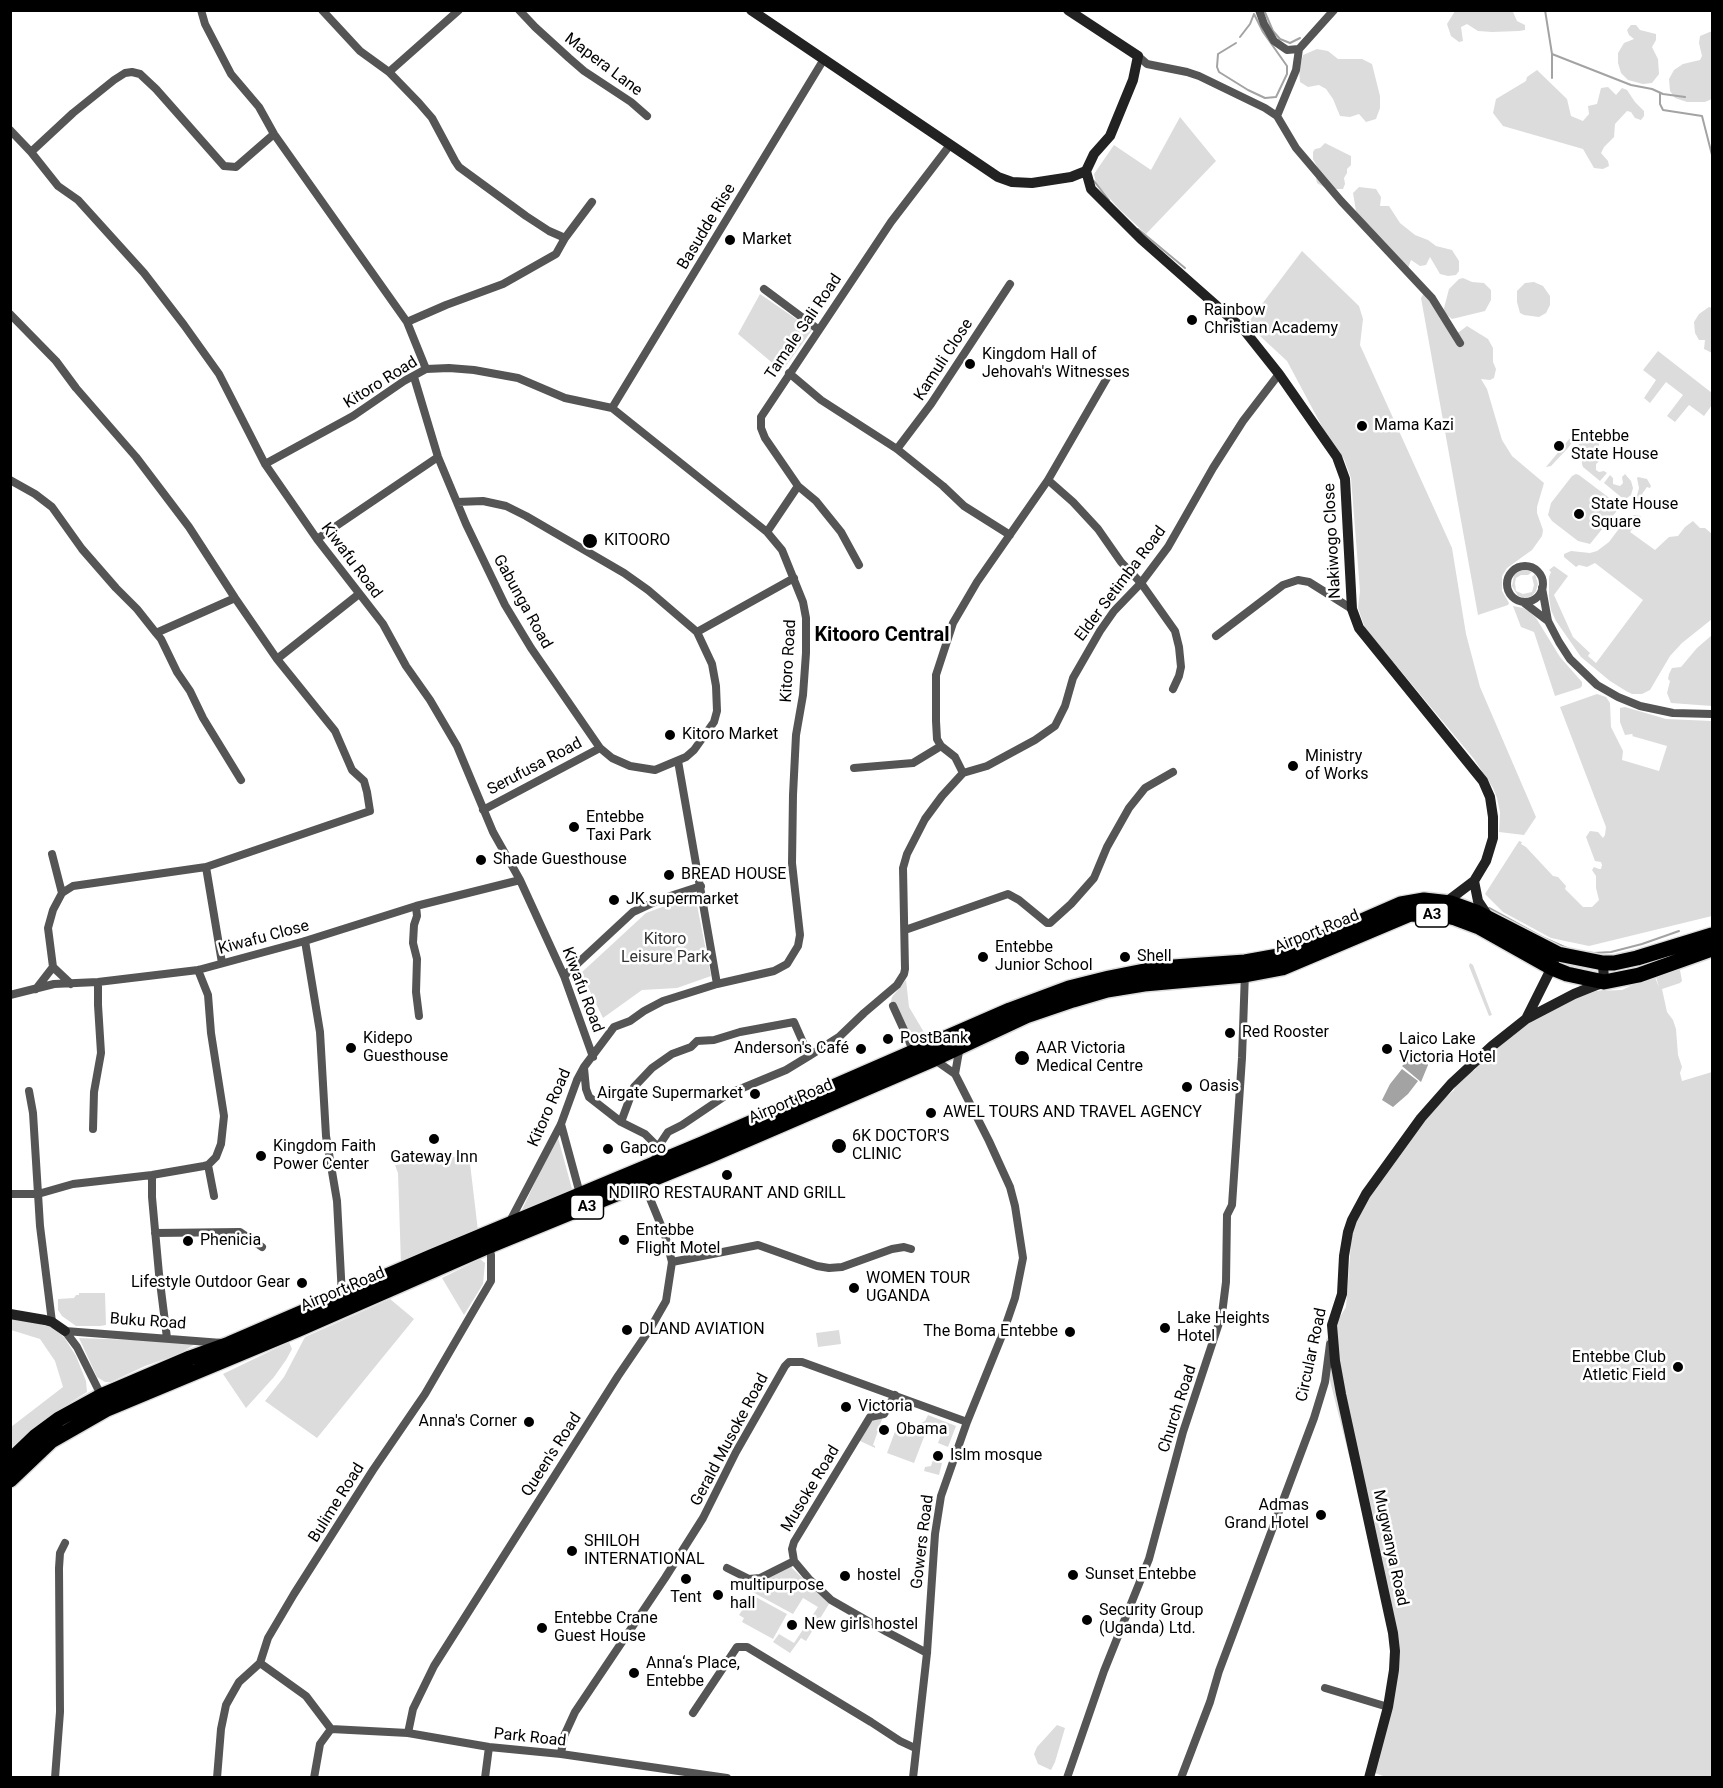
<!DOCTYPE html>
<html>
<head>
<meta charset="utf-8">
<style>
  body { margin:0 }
  #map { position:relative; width:1723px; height:1788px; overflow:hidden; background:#fff; font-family:Roboto,sans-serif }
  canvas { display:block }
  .frame { position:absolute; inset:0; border:12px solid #000; pointer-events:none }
</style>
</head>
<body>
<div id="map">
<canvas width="1723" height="1788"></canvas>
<div class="frame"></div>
</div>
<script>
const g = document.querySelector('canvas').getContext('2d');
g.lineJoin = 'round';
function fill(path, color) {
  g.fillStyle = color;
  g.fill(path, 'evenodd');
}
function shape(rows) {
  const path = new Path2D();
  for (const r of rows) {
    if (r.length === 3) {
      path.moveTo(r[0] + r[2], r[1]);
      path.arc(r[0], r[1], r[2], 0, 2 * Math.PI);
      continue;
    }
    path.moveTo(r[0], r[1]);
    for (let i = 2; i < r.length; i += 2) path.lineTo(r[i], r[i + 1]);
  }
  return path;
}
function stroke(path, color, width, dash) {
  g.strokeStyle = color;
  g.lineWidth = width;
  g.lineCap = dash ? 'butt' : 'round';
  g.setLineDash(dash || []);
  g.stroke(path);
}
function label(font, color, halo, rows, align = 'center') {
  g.font = font + ' Roboto,sans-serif';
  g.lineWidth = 5;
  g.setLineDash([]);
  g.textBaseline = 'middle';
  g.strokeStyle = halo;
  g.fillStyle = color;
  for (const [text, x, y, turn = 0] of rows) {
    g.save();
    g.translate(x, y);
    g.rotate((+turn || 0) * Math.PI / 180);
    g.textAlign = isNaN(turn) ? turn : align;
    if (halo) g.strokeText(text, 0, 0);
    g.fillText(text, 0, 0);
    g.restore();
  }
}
fill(shape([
  [1455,11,1508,11,1513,12,1517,21,1525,25,1525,30,1519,31,1492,32,1478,31,1467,24,1461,27,1463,41,1459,42,1451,36,1447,24],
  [1631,25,1636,25,1640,30,1656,34,1656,40,1652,47,1658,59,1659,74,1652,83,1643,84,1628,80,1621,73,1618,63,1618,53,1624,43,1634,39,1629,35,1627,30],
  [1712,31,1712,99,1705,102,1687,102,1675,98,1670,91,1669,79,1674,70,1683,64,1700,60,1702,56,1699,43,1700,36],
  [1317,49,1328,51,1338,59,1362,59,1372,64,1380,96,1380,108,1376,119,1366,122,1359,114,1350,117,1340,116,1333,99,1326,89,1319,85,1308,87,1300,82,1299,70,1303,55],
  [1537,70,1567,99,1571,116,1583,121,1589,114,1588,106,1597,104,1601,88,1608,87,1616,95,1622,88,1627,90,1635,102,1644,111,1644,116,1641,120,1635,118,1631,112,1627,111,1615,124,1614,137,1604,147,1601,153,1608,161,1609,166,1603,169,1594,168,1583,149,1503,126,1493,113,1496,99,1526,81,1527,77],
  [1180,117,1216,161,1146,234,1119,209,1096,183,1094,174,1114,145,1151,170],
  [1325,143,1351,156,1351,165,1347,169,1347,173,1344,178,1345,184,1343,189,1336,189,1333,186,1324,187,1317,183,1316,178,1319,170,1313,159,1313,152,1315,149,1320,148],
  [1359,187,1376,189,1381,197,1380,206,1389,206,1400,223,1415,235,1428,240,1436,246,1452,250,1459,261,1459,271,1456,275,1448,276,1440,274,1430,257,1426,265,1420,266,1411,260,1408,268,1389,250,1385,242,1374,233,1371,227,1366,224,1356,211,1353,193],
  [1302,251,1359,306,1363,319,1360,345,1452,548,1466,634,1480,687,1536,817,1524,835,1499,832,1500,812,1497,798,1493,788,1474,759,1365,628,1358,608,1360,591,1351,478,1344,459,1326,434,1287,361,1247,324],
  [1463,278,1472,282,1484,283,1491,290,1491,300,1485,311,1452,319,1443,312,1449,289,1459,279],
  [1534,282,1543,286,1550,296,1550,305,1546,313,1539,317,1524,315,1520,313,1517,302,1517,291,1525,283],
  [1424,293,1452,334,1459,332,1467,326,1488,339,1493,348,1493,362,1496,369,1494,378,1490,380,1481,379,1487,389,1502,440,1512,456,1544,483,1537,507,1537,513,1543,530,1542,536,1532,550,1507,568,1502,576,1502,591,1509,603,1508,605,1478,615,1421,298],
  [760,294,812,330,782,371,738,334],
  [1709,307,1712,308,1712,353,1704,349,1705,340,1699,340,1695,333,1694,322,1699,314],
  [1658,351,1712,393,1712,405,1704,416,1689,405,1675,422,1667,416,1683,395,1666,382,1650,403,1644,398,1656,380,1643,370],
  [1588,436,1594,438,1599,443,1599,448,1587,449,1575,454,1579,444],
  [1570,438,1573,441,1568,448,1551,466,1546,467],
  [1595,454,1603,458,1596,464,1596,470,1599,472,1604,471,1607,473,1600,481,1583,467,1582,464,1582,461,1586,456],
  [1576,474,1579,475,1616,503,1618,507,1616,512,1590,544,1578,541,1552,521,1548,515,1551,503,1572,476],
  [1625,474,1631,481,1633,488,1631,495,1627,498,1621,497,1604,483,1610,475,1613,478,1613,484,1620,486,1623,483,1622,477],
  [1638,477,1647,479,1651,486,1650,488,1647,487,1642,494,1645,496,1637,502,1636,499,1639,488,1637,478],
  [1635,515,1641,516,1630,532,1655,550,1669,537,1678,536,1685,527,1693,521,1700,528,1705,528,1712,534,1712,619,1682,643,1670,656,1650,690,1642,694,1632,694,1626,691,1610,681,1581,657,1556,621,1551,610,1549,597,1549,577,1551,572,1549,570,1554,566,1568,576,1554,595,1573,637,1590,653,1588,656,1596,663,1643,600,1595,563,1587,567,1579,565,1576,567,1564,557,1564,554,1571,551,1590,553,1597,551,1609,542,1627,518],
  [1525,570,1532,572,1528,575,1521,575,1516,578,1515,583,1516,591,1523,594,1532,592,1534,585,1532,577,1535,574,1538,584,1536,591,1532,596,1525,598,1518,596,1512,586,1514,575,1519,571],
  [1513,606,1523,608,1530,612,1536,618,1560,657,1582,682,1582,686,1580,688,1555,696,1534,632,1521,627],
  [1712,635,1712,706,1671,703,1667,693,1670,681,1668,679,1669,674,1672,668,1681,667,1697,648],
  [1597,694,1606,697,1610,703,1611,727,1623,751,1622,760,1659,771,1667,746,1632,736,1633,735,1632,734,1625,735,1620,722,1620,708,1625,707,1666,719,1712,721,1712,916,1589,946,1551,938,1503,912,1485,894,1519,841,1522,842,1521,844,1526,847,1553,876,1558,877,1566,886,1565,889,1583,907,1592,907,1599,900,1596,888,1596,876,1592,870,1594,867,1599,869,1601,869,1602,865,1601,862,1595,861,1586,837,1590,831,1598,832,1603,838,1605,835,1606,827,1560,707],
  [695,895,711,976,677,988,642,990,603,1018,581,973,646,913],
  [1470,963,1473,965,1492,1015,1489,1016,1469,966],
  [1676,968,1680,970,1682,981,1680,983,1662,989,1667,1012,1673,1020,1676,1029,1678,1055,1682,1067,1680,1073,1682,1081,1712,1072,1712,1777,1389,1778,1372,1772,1396,1641,1327,1369,1326,1340,1346,1307,1352,1230,1359,1213,1381,1178,1434,1108,1454,1090,1455,1085,1469,1072,1475,1070,1479,1063,1483,1062,1509,1038,1508,1036,1560,1004,1596,991,1622,990,1654,975,1659,987,1656,977],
  [906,980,909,1007,925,1034,911,1043,890,1006,892,997],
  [557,1134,572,1189,519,1216,538,1176],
  [469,1155,478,1231,401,1264,398,1173,395,1165],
  [480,1259,485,1263,483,1284,464,1315,442,1278],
  [79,1293,105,1293,106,1325,100,1326,76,1326,62,1316,58,1310,58,1299,74,1298,76,1295,79,1295],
  [390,1299,414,1319,317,1438,265,1401,284,1377,305,1337],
  [11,1319,20,1319,51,1327,64,1337,76,1356,86,1381,87,1392,60,1409,11,1447,11,1427,63,1387,55,1361,40,1339,11,1330],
  [839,1330,841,1344,818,1347,816,1333],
  [79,1338,164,1341,195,1344,179,1354,145,1366,111,1382,105,1382,97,1377],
  [289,1342,292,1349,286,1360,274,1377,246,1408,223,1374],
  [884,1415,878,1429,876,1430,878,1431,873,1445,875,1446,875,1448,858,1440,868,1423,872,1421,874,1416],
  [928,1415,956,1426,948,1447,938,1443,941,1435,939,1433,927,1429,914,1463,887,1453,896,1429,909,1429,925,1421],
  [933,1460,942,1463,939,1475,924,1471,925,1467,931,1466],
  [791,1563,792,1568,829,1604,806,1641,801,1638,790,1653,773,1642,779,1634,794,1643,818,1607,803,1598,793,1614,745,1588],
  [752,1595,787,1614,773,1639,742,1622,744,1618,739,1615],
  [1057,1725,1065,1728,1055,1762,1051,1770,1038,1764,1034,1754,1037,1747]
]), '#dcdcdc');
fill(shape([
  [1416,1053,1424,1058,1428,1065,1421,1082,1402,1066],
  [1402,1069,1418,1081,1408,1094,1393,1107,1382,1100,1390,1084]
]), '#a3a3a3');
stroke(shape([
  [1264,10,1273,31,1280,39,1290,43,1300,38],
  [1545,10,1552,54,1552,78],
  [1236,43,1218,54,1217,67,1219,72,1248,90,1265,98,1276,97,1287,74,1287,66,1263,32,1254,14,1250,24,1240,37],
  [1552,54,1631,85,1652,89,1663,94,1685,97],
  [1660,93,1660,104,1663,110,1702,116,1712,155],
  [1094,181,1109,200],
  [1138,229,1185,268],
  [1489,908,1542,937,1569,949],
  [1586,952,1594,953,1611,952,1642,944,1679,931]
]), '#a3a3a3', 2);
const highway = shape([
  [10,1461,36,1436,59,1419,101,1396,190,1358,229,1344,431,1257,702,1144,1010,1010,1069,988,1109,978,1159,968,1245,962,1284,955,1401,904,1424,900,1451,903,1476,912,1558,954,1603,963,1614,963,1637,958,1712,935],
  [10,1480,51,1441,107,1409,299,1329,489,1246,709,1156,934,1059,1026,1016,1073,1000,1107,990,1144,984,1245,975,1282,968,1410,914,1442,915,1455,918,1479,927,1552,968,1567,974,1604,982,1639,975,1712,949]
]);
stroke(highway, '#dbdbdb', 18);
stroke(shape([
  [201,10,205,24,231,74,259,107,274,134,407,322,426,369],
  [322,10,360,51,389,72,419,103,432,118,455,161,459,167,526,216,549,231,565,238],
  [519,10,535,27,569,58,584,71,631,102,647,116],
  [1259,10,1264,24,1274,41,1287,50,1299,49],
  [1138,56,1147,64,1187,72,1199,76,1265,108,1277,116,1296,148,1341,201,1432,298,1460,343],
  [389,72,459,10],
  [1277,116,1296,70,1299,49,1334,10],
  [10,130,31,152,58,186,78,200,144,273,184,325,219,374,265,464,317,539,383,624,406,666,430,700,457,746,493,832,520,880,564,976,593,1057],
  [31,152,73,113,114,80,125,73,132,72,140,74,156,89,224,166,236,167,274,134],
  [764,289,819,330],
  [10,314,56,361,76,388,136,457,189,527,235,598,277,659,335,731,352,770,364,781,367,792,370,811,206,867,73,886,62,893,53,910,48,928,53,967,71,984],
  [407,322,446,305,503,284,556,254,565,238,592,202],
  [789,373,821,400,897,449,943,486,964,506,1010,535],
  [414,377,438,457,466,524,505,605,531,648,600,748,612,758,630,766,655,770,686,757,694,750,714,722,717,711,716,686,712,664,697,632,648,590,624,573,526,516,506,506,483,501,457,502],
  [612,408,824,59],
  [897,449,931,404,1010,284],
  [265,464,353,416,404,381,426,369,449,368,474,370,518,378,565,398,612,408,767,532,782,550,803,602,806,618,806,653,803,695,796,735,793,795,792,863,800,935,798,946,787,964,774,971,717,984,663,1001,644,1011,630,1021,614,1027,584,1067,577,1080,561,1124,509,1223],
  [10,480,35,494,52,507,82,549,116,588,137,609,156,633,235,598],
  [1048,480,1073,502,1098,529,1121,562,1141,583,1175,631,1179,647,1181,667,1179,676,1173,689],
  [767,532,798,486],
  [317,539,438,457],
  [859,565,841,532,816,501,798,486,765,438,761,428,761,417,891,222,950,145],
  [1525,584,18],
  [1542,588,1548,621,1559,642,1570,659,1597,685,1618,697,1640,706,1673,713,1712,714],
  [1523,602,1548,621],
  [697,632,794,578],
  [156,633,161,639,177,672,190,691,203,718,241,780],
  [1216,636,1283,585,1298,580,1309,582,1352,609],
  [277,659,359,594],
  [678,761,717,984],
  [854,768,913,763,941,746],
  [963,773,955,757,941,746,937,739,936,721,936,675,953,623,977,582,1048,480,1107,378],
  [483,810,600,748],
  [52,854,62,893],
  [206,867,222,963],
  [416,906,417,916,414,925,413,943,417,959,416,992,419,1016],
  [905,930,1008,894,1019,900,1047,923,1050,923,1071,904,1094,878,1107,847,1129,808,1145,788,1173,772],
  [305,941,320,1032,326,1136,337,1201,342,1296],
  [564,976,633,912,661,899,701,886],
  [36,989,53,967],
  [10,995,54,984,98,982,198,970,305,941,416,906,520,880],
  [893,1006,914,1052],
  [584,1068,586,1089,589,1097,621,1122,645,1134,658,1147],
  [955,1074,960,1046],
  [29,1091,33,1113,40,1226,52,1322],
  [621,1122,634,1087,652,1068,672,1054,691,1047,697,1041,714,1040,740,1032,794,1022,809,1056],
  [561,1124,580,1194],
  [93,1129,94,1092,101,1053,98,1005,98,982],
  [653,1161,657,1156,658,1147,668,1132,682,1125,728,1094,786,1070,809,1056,839,1037,864,1013,897,985,904,974,905,969,903,868,907,854,925,819,942,796,963,773,987,766,1035,740,1055,726,1065,706,1073,678,1100,631,1114,611,1141,583,1168,547,1213,468,1243,421,1279,374],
  [208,1165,214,1196],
  [152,1175,152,1197,159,1274,167,1338],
  [10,1194,38,1194,73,1184,152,1175,204,1166,208,1165,216,1157,221,1144,224,1116,211,1033,208,995,198,970],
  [155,1233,240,1232,262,1247],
  [672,1262,758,1245,817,1266,829,1268,842,1267,892,1249,904,1247,911,1249],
  [65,1331,222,1343],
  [65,1331,77,1347,102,1397],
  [895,1395,884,1414,870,1417,794,1542,792,1549,794,1561,810,1580,831,1600,887,1632,927,1653],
  [727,1568,749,1579,760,1578,794,1561],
  [260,1663,306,1696,331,1729],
  [1325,1688,1388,1707],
  [693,1713,737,1647,747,1647,871,1722,900,1741,915,1748],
  [331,1729,408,1733,489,1747,561,1754,727,1778],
  [408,1733,413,1709,434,1666,618,1376,650,1329,666,1301,672,1262,665,1235,644,1184],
  [561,1754,564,1736,575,1712,665,1578,703,1518,736,1452,785,1366,789,1362,802,1362,967,1422],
  [55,1778,60,1712,59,1568,60,1553,65,1543],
  [217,1778,221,1729,226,1705,231,1696,239,1682,260,1663,268,1638,294,1594,373,1470,425,1394,478,1303,491,1281,491,1255,489,1246],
  [314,1778,320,1744,331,1729],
  [485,1778,489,1747],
  [913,1778,927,1653,935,1534,941,1496,967,1422,1003,1333,1015,1298,1023,1258,1015,1206,1010,1187,989,1141,955,1074,935,1060],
  [1067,1778,1104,1671,1149,1559,1183,1432,1222,1314,1226,1282,1227,1215,1232,1205,1242,1058,1245,972],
  [1181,1778,1210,1702,1219,1671,1314,1418,1325,1382,1330,1344]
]), '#555', 8);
stroke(shape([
  [751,10,998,177,1012,182,1032,183,1071,177,1086,171],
  [1068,10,1138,56,1133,80,1110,136,1094,154,1086,171],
  [1086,171,1091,189,1141,239,1244,330,1279,374,1337,457,1345,479,1352,609,1359,628,1483,781,1490,797,1493,817,1493,838,1486,861,1474,881,1445,903],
  [1474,881,1478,901,1488,916],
  [1526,1019,1554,963],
  [10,1314,45,1320,52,1322,65,1331],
  [1369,1778,1388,1707,1394,1670,1395,1651,1393,1633,1341,1394,1335,1361,1332,1325,1342,1294,1344,1256,1348,1232,1352,1220,1366,1194,1421,1118,1451,1084,1492,1046,1526,1019,1574,994,1604,982,1603,963]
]), '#222', 10);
stroke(highway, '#000', 15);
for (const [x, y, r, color] of [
  [730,240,6,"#000"],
  [1192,320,6,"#000"],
  [970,364,6,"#000"],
  [1362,426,6,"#000"],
  [1559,446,6,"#000"],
  [1579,514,6,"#000"],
  [590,541,8,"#000"],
  [670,735,6,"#000"],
  [1293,766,6,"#000"],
  [574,827,6,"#000"],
  [481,860,6,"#000"],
  [669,875,6,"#000"],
  [614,900,6,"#000"],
  [983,957,6,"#000"],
  [1125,957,6,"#000"],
  [1230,1033,6,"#000"],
  [888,1039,6,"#000"],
  [351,1048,6,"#000"],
  [861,1049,6,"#000"],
  [1387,1049,6,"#000"],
  [1022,1058,8,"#000"],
  [1187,1087,6,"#000"],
  [755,1094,6,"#000"],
  [931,1113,6,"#000"],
  [434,1139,6,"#000"],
  [839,1146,8,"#000"],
  [608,1149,6,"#000"],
  [261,1156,6,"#000"],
  [727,1175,6,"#000"],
  [624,1240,6,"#000"],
  [188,1241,6,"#000"],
  [302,1283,6,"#000"],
  [854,1288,6,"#000"],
  [1165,1328,6,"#000"],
  [627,1330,6,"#000"],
  [1070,1332,6,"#000"],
  [1678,1367,6,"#000"],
  [846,1407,6,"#000"],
  [529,1422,6,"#000"],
  [884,1430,6,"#000"],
  [938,1456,6,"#000"],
  [1321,1515,6,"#000"],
  [572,1551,6,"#000"],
  [1073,1575,6,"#000"],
  [845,1576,6,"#000"],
  [686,1579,6,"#000"],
  [718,1595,6,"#000"],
  [1087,1620,6,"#000"],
  [792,1625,6,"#000"],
  [542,1628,6,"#000"],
  [634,1673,6,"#000"]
]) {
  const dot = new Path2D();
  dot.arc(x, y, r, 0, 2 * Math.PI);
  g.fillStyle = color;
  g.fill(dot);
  stroke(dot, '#fff', 2);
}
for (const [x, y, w] of [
  [1432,915,33],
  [587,1207,33]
]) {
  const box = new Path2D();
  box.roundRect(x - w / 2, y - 12, w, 24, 4.5);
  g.fillStyle = '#fff';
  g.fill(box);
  stroke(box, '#000', 1.5);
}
label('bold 15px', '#000', null, [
  ["A3",1432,915],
  ["A3",587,1207]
]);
label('16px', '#000', '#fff', [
  ["Mapera Lane",603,65,37],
  ["Basudde Rise",707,227,-59],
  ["Tamale Sali Road",804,327,-56],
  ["Kamuli Close",944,360,-57],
  ["Kitoro Road",381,383,-32],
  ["Nakiwogo Close",1333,541,-93],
  ["Kiwafu Road",351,561,53],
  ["Elder Setimba Road",1121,584,-53],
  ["Gabunga Road",522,602,61],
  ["Kitoro Road",789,661,-87],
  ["Serufusa Road",535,767,-28],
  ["Airport Road",1317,932,-22],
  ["Kiwafu Close",264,938,-15],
  ["Kiwafu Road",582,990,69],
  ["Airport Road",791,1102,-23],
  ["Kitoro Road",550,1108,-66],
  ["Airport Road",343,1290,-23],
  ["Buku Road",148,1322,4],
  ["Circular Road",1312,1355,-78],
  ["Church Road",1178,1409,-72],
  ["Gerald Musoke Road",730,1440,-62],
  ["Queen's Road",552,1455,-57],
  ["Musoke Road",811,1489,-59],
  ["Bulime Road",337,1503,-58],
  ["Gowers Road",923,1542,-83],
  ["Mugwanya Road",1390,1548,78],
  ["Park Road",530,1738,6]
]);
label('16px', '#000', '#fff', [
  ["Market",742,240],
  ["Rainbow",1204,311],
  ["Christian Academy",1204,329],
  ["Kingdom Hall of",982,355],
  ["Jehovah's Witnesses",982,373],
  ["Mama Kazi",1374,426],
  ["Entebbe",1571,437],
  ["State House",1571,455],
  ["State House",1591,505],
  ["Square",1591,523],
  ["KITOORO",604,541],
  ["Kitoro Market",682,735],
  ["Ministry",1305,757],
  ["of Works",1305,775],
  ["Entebbe",586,818],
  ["Taxi Park",586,836],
  ["Shade Guesthouse",493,860],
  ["BREAD HOUSE",681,875],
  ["JK supermarket",626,900],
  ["Entebbe",995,948],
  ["Junior School",995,966],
  ["Shell",1137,957],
  ["Red Rooster",1242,1033],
  ["Kidepo",363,1039],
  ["Guesthouse",363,1057],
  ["PostBank",900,1039],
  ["Laico Lake",1399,1040],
  ["Victoria Hotel",1399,1058],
  ["Anderson's Café",849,1049,"right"],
  ["AAR Victoria",1036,1049],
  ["Medical Centre",1036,1067],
  ["Oasis",1199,1087],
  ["Airgate Supermarket",743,1094,"right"],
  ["AWEL TOURS AND TRAVEL AGENCY",943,1113],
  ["6K DOCTOR'S",852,1137],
  ["CLINIC",852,1155],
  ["Kingdom Faith",273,1147],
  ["Power Center",273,1165],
  ["Gapco",620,1149],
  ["Gateway Inn",434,1158,"center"],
  ["NDIIRO RESTAURANT AND GRILL",727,1194,"center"],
  ["Entebbe",636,1231],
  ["Flight Motel",636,1249],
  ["Phenicia",200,1241],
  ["WOMEN TOUR",866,1279],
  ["UGANDA",866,1297],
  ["Lifestyle Outdoor Gear",290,1283,"right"],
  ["Lake Heights",1177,1319],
  ["Hotel",1177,1337],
  ["DLAND AVIATION",639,1330],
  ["The Boma Entebbe",1058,1332,"right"],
  ["Entebbe Club",1666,1358,"right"],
  ["Atletic Field",1666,1376,"right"],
  ["Victoria",858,1407],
  ["Anna's Corner",517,1422,"right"],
  ["Obama",896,1430],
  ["Islm mosque",950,1456],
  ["Admas",1309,1506,"right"],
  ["Grand Hotel",1309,1524,"right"],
  ["SHILOH",584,1542],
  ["INTERNATIONAL",584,1560],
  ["Sunset Entebbe",1085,1575],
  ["hostel",857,1576],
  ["multipurpose",730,1586],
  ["hall",730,1604],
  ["Tent",686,1598,"center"],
  ["Security Group",1099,1611],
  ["(Uganda) Ltd.",1099,1629],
  ["Entebbe Crane",554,1619],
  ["Guest House",554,1637],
  ["New girls hostel",804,1625],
  ["Anna‘s Place,",646,1664],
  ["Entebbe",646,1682]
], 'left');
label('16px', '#333', '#fff', [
  ["Kitoro",665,940],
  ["Leisure Park",665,958]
]);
label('bold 20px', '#000', '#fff', [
  ["Kitooro Central",882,636]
]);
</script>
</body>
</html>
